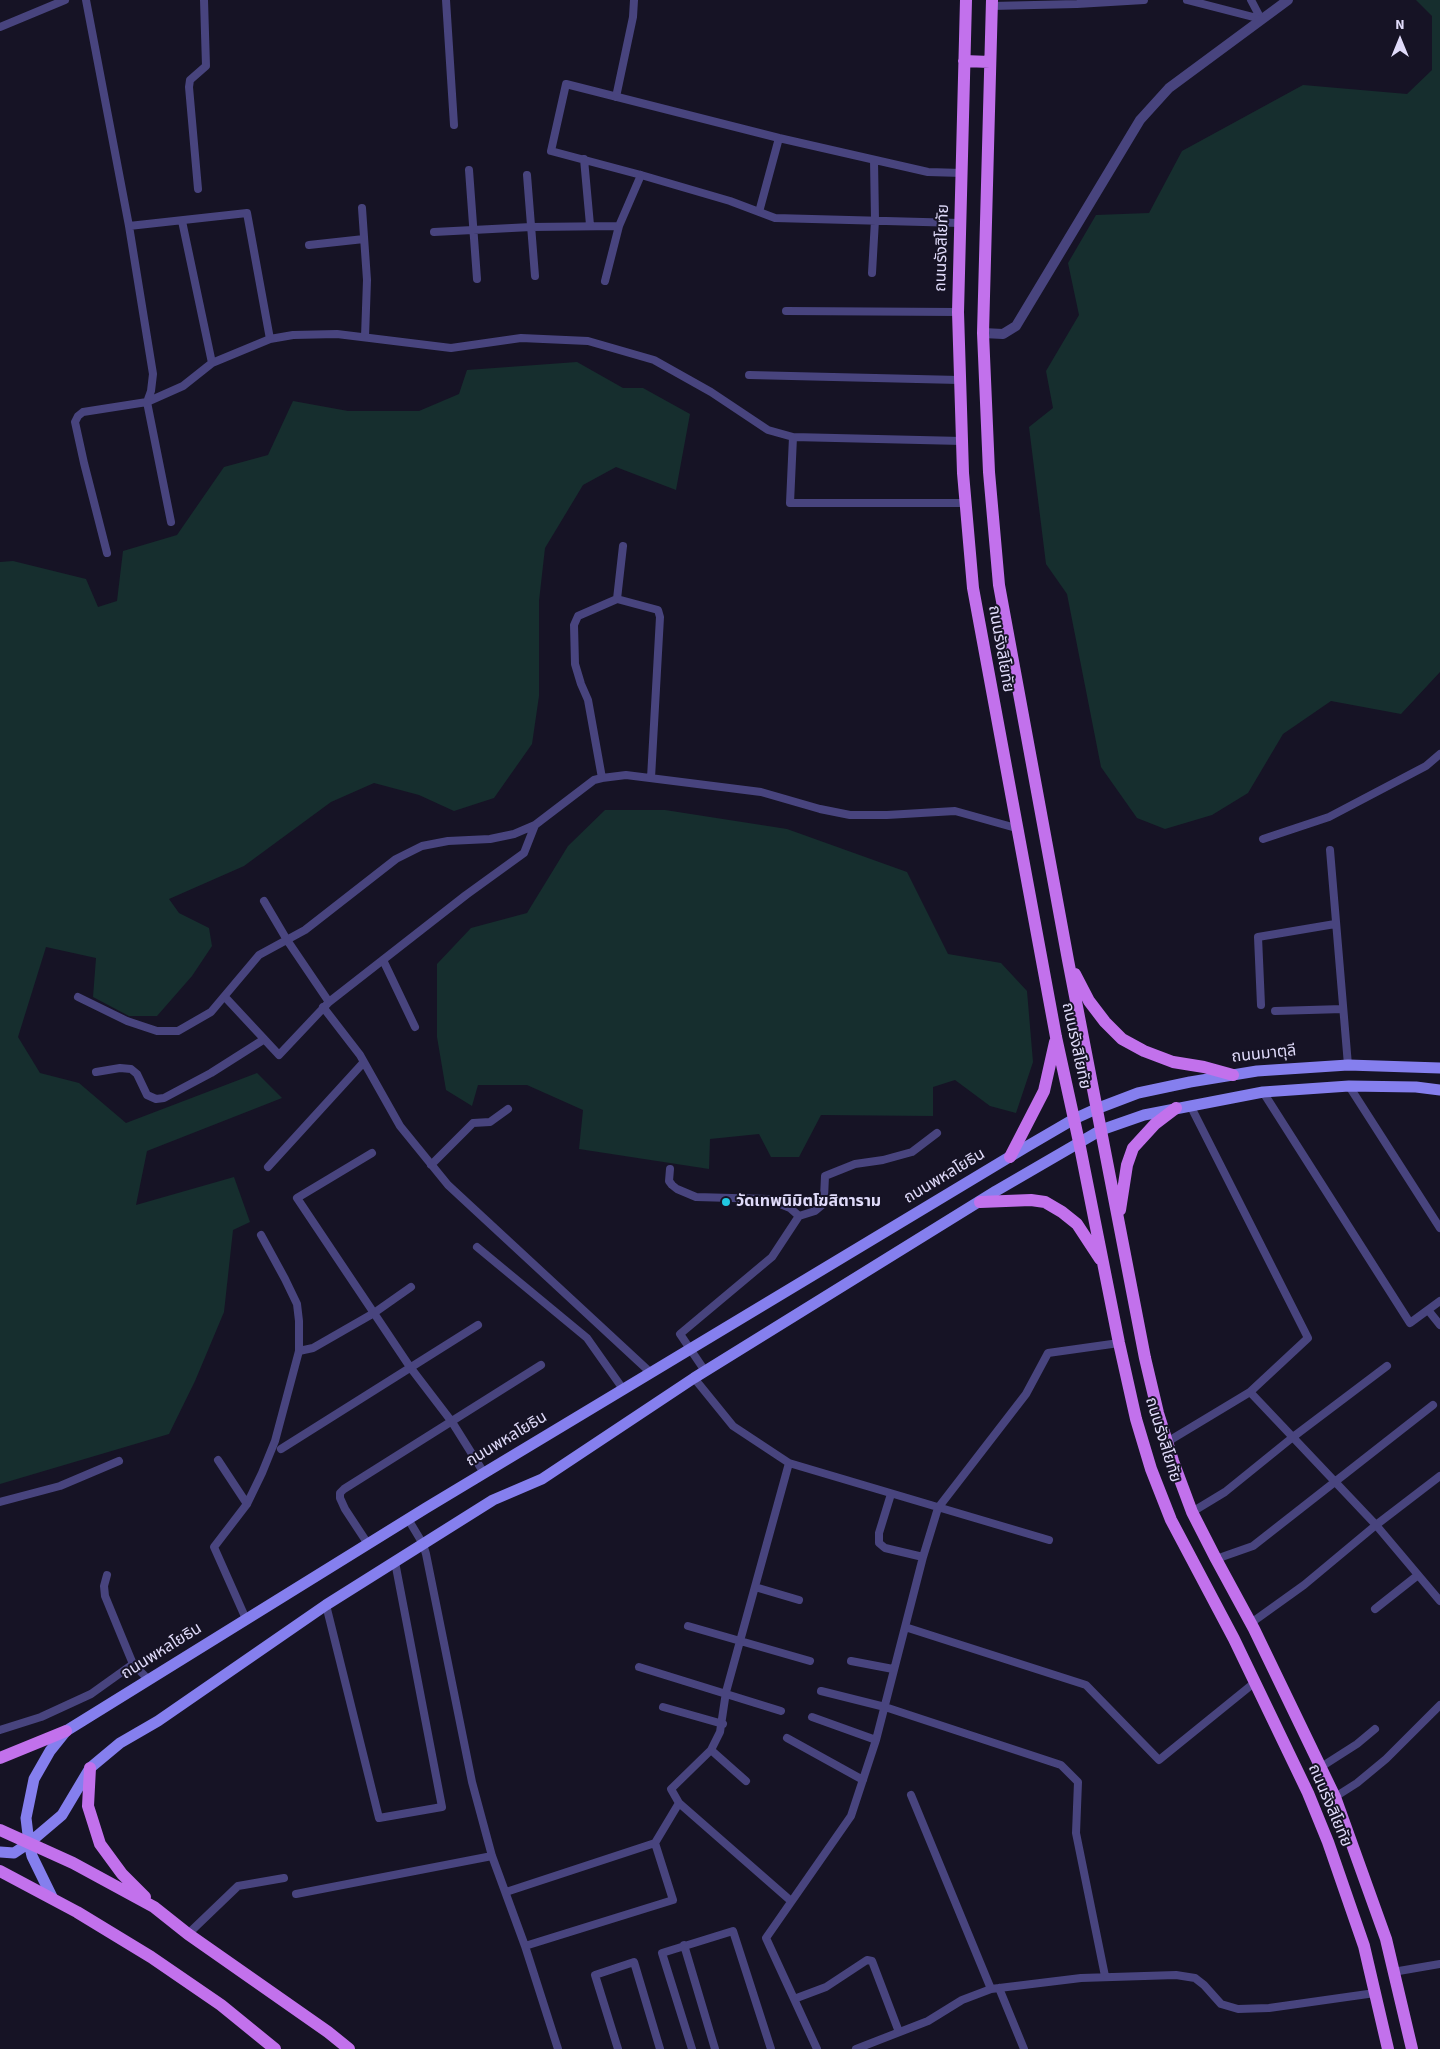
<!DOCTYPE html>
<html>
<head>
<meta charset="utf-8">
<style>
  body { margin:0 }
  #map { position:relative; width:1440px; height:2049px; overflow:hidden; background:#161325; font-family:"Source Sans 3",sans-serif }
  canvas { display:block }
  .north { position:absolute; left:1375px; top:15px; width:50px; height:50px; -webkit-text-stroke:4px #161325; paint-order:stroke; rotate:0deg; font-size:14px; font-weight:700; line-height:20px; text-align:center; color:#e0dbfa }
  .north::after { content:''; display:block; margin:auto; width:18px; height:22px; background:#e0dbfa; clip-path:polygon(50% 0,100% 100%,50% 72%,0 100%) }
</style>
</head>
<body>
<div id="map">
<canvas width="1440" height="2049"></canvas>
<div class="north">N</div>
</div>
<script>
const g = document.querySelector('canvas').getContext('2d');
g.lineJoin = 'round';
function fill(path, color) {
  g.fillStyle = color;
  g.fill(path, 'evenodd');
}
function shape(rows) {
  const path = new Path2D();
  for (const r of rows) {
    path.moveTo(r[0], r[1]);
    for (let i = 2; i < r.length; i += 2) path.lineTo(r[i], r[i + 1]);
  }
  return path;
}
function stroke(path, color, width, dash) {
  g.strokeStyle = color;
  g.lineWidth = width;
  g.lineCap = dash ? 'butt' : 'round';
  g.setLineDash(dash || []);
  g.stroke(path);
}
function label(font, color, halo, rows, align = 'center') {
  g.font = font + ' "Source Sans 3","Noto Sans Thai",sans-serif';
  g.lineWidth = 4;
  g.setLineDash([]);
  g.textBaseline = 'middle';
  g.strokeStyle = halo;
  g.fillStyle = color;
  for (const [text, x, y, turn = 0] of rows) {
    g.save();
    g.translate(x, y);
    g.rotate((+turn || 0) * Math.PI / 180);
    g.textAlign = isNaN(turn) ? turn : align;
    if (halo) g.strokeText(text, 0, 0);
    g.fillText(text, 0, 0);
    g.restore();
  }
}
fill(shape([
  [1416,0,1440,0,1440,672,1401,714,1331,701,1283,734,1248,793,1212,815,1165,829,1137,818,1101,767,1067,594,1046,564,1029,427,1053,408,1046,371,1079,315,1068,263,1096,215,1149,213,1182,151,1303,85,1407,94,1432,70,1432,16],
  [577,362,623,388,643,388,690,414,676,490,616,467,583,485,545,548,539,601,539,696,532,744,494,798,454,811,419,795,374,783,331,802,244,866,169,899,179,913,209,928,212,946,192,976,157,1016,129,1016,93,997,96,958,46,947,18,1037,40,1073,79,1083,126,1123,257,1073,282,1098,147,1151,136,1205,234,1177,250,1222,233,1230,224,1312,195,1381,169,1434,0,1484,0,562,13,561,86,579,98,607,117,601,123,551,177,535,224,467,268,455,293,401,348,411,419,411,459,394,467,370],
  [605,810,665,810,787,829,907,872,948,954,1001,963,1027,991,1033,1062,1016,1113,990,1106,955,1080,933,1087,933,1116,821,1115,799,1157,771,1157,759,1134,710,1139,709,1169,579,1149,583,1110,527,1085,478,1085,472,1106,446,1090,437,1037,437,964,471,928,527,913,568,846]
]), '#162e2e');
stroke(shape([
  [86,0,129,226,153,374,151,391,147,402,171,522],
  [446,0,454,125],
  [1187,0,1261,19],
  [1251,0,1261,19],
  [992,6,1077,4,1144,0],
  [0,27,65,0],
  [616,97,633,17,634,0],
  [584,159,590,225],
  [469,170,477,279],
  [527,175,535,276],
  [198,189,189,87,190,80,206,66,204,0],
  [362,208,367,280,365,337],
  [759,212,779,138],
  [182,221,212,363],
  [960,223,775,218,730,201,641,175,551,151,566,84,779,138,928,172,962,173],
  [129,226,247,213,270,339],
  [434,232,531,227,619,226],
  [309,245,364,239],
  [872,273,875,220,874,160],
  [605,281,619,226,641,175],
  [786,311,958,312],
  [749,375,959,380],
  [793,437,790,503,966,503],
  [107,553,84,463,75,422,78,416,83,412,147,402,183,386,212,363,270,339,293,335,337,334,451,348,521,338,588,341,654,360,711,392,768,430,793,437,962,441],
  [617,599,623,546],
  [602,778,588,700,581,684,575,664,574,625,578,616,617,599,658,610,660,617,651,778],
  [1263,839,1329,817,1426,766,1440,754],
  [1330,850,1348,1065],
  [264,901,287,940,329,1002],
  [383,960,415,1027],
  [78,997,127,1021,157,1031,178,1031,211,1012,259,955,305,930,396,859,422,846,448,841,490,839,514,834,535,825,594,780,602,778,626,775,761,792,820,809,850,815,887,815,955,811,1016,828],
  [225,997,279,1055,329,1002,466,895,524,853,535,825],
  [1261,1005,1258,937,1335,924],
  [323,1007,360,1055,400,1126,448,1185,651,1373],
  [1275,1011,1343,1009],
  [96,1072,120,1068,131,1069,137,1074,147,1095,156,1099,164,1098,211,1073,263,1040],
  [1349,1086,1440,1228],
  [1263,1092,1410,1323,1440,1301],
  [372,1153,297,1198,410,1367,452,1422,484,1473],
  [431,1165,473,1123,490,1122,508,1109],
  [268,1167,363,1063],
  [670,1169,669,1181,672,1185,677,1189,696,1197,768,1199,790,1208,799,1216],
  [477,1247,587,1338,623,1389],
  [1428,1310,1440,1325],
  [299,1351,313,1348,374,1313,411,1287],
  [705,1371,680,1334,772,1257,799,1216,815,1211,821,1206,824,1198,825,1176,855,1164,883,1160,912,1152,937,1133],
  [694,1378,733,1426,789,1463,1049,1540],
  [1250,1392,1376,1525,1440,1601],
  [1167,1442,1250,1392,1308,1338,1190,1105],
  [281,1449,478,1325],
  [218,1460,247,1504],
  [891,1494,879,1533,879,1543,885,1548,923,1557],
  [0,1502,60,1486,119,1461],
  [1192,1512,1225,1492,1293,1437,1387,1366],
  [408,1519,423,1544,426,1554,472,1782,492,1856,525,1946,558,2049],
  [368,1544,345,1509,340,1498,340,1493,344,1489,541,1365],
  [1216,1559,1253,1546,1433,1405],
  [107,1575,104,1586,105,1596,121,1635,133,1664,148,1679],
  [755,1587,799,1600],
  [326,1605,379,1818,442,1807,395,1562],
  [1375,1609,1418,1575],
  [246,1619,214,1547,247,1504,262,1473,275,1441,299,1351,299,1321,297,1304,285,1279,261,1235],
  [1251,1623,1304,1585,1376,1525,1440,1476],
  [688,1626,810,1661],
  [905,1627,1086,1685,1159,1760,1254,1683],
  [851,1661,893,1669],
  [639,1667,781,1711],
  [821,1691,885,1707,1061,1765,1078,1782,1076,1833,1105,1976],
  [663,1707,723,1724],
  [812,1717,876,1740],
  [0,1730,41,1717,91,1694,133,1664],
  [787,1738,863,1780],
  [711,1750,746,1781],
  [1321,1767,1357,1744,1375,1729],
  [911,1795,991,1989],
  [1335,1797,1357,1783,1386,1759,1440,1705],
  [679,1803,791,1901],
  [655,1843,679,1803,671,1789,711,1750,720,1732,726,1692,789,1463],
  [506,1892,655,1843,673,1900,525,1946],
  [296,1894,492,1856],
  [188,1934,238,1886,284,1878],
  [684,1945,715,2049],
  [1393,1972,1440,1964],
  [999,1988,1024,2049],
  [794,1999,826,1987,867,1960,872,1961,899,2032],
  [618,2049,595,1975,634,1962,660,2049],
  [692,2049,662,1953,733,1931,771,2049],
  [817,2049,766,1938,851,1816,876,1740,923,1557,938,1508,1026,1394,1048,1353,1119,1343],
  [856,2049,928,2021,962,2000,991,1989,1081,1978,1176,1975,1195,1978,1204,1985,1221,2004,1238,2009,1269,2008,1375,1993]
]), '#48447e', 8);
stroke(shape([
  [983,333,1003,334,1016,326,1140,120,1169,88,1288,0]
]), '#48447e', 10);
stroke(shape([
  [0,1852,14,1853,29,1843,62,1815,90,1768,120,1743,158,1721,326,1605,493,1500,542,1479,694,1378,996,1191,1101,1130,1144,1115,1263,1092,1349,1086,1416,1087,1440,1090],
  [53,1899,32,1856,29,1843,26,1818,34,1779,50,1751,66,1731,426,1508,1026,1147,1074,1119,1096,1109,1138,1093,1190,1082,1257,1071,1348,1065,1440,1068]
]), '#857fee', 11);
stroke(shape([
  [966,0,958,312,963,473,973,588,1056,1037,1079,1142,1119,1343,1136,1419,1151,1469,1171,1520,1234,1639,1308,1793,1328,1842,1364,1946,1388,2049],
  [992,0,983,333,989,472,999,585,1068,960,1145,1358,1158,1413,1173,1461,1192,1512,1216,1559,1254,1629,1335,1797,1386,1939,1412,2049],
  [964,61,990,62],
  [1075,974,1089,1001,1105,1022,1122,1039,1144,1051,1173,1062,1204,1067,1233,1075],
  [1010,1157,1044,1091,1055,1042],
  [980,1202,1031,1200,1045,1202,1062,1212,1077,1224,1100,1259],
  [1120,1210,1127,1165,1133,1148,1155,1124,1176,1108],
  [0,1758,66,1731],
  [90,1768,88,1806,100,1844,122,1874,145,1897],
  [0,1830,73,1863,154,1907,188,1934,328,2032,349,2049],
  [0,1871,77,1912,151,1957,221,2005,275,2049]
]), '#c271ec', 12);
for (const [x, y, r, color] of [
  [726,1202,5,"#21c8e1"]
]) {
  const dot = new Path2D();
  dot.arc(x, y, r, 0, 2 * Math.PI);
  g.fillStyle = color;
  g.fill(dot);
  stroke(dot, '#161325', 2);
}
label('16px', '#e0dbfa', '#161325', [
  ["ถนนรังสิโยทัย",943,248,-88],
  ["ถนนรังสิโยทัย",1000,649,80],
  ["ถนนรังสิโยทัย",1075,1046,78],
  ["ถนนมาตุลี",1264,1055,-6],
  ["ถนนพหลโยธิน",945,1177,-31],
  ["ถนนพหลโยธิน",507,1440,-31],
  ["ถนนรังสิโยทัย",1162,1440,73],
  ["ถนนพหลโยธิน",162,1652,-32],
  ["ถนนรังสิโยทัย",1329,1806,67]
]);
label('bold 16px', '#e0dbfa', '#161325', [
  ["วัดเทพนิมิตโฆสิตาราม",736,1202]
], 'left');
</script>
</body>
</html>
